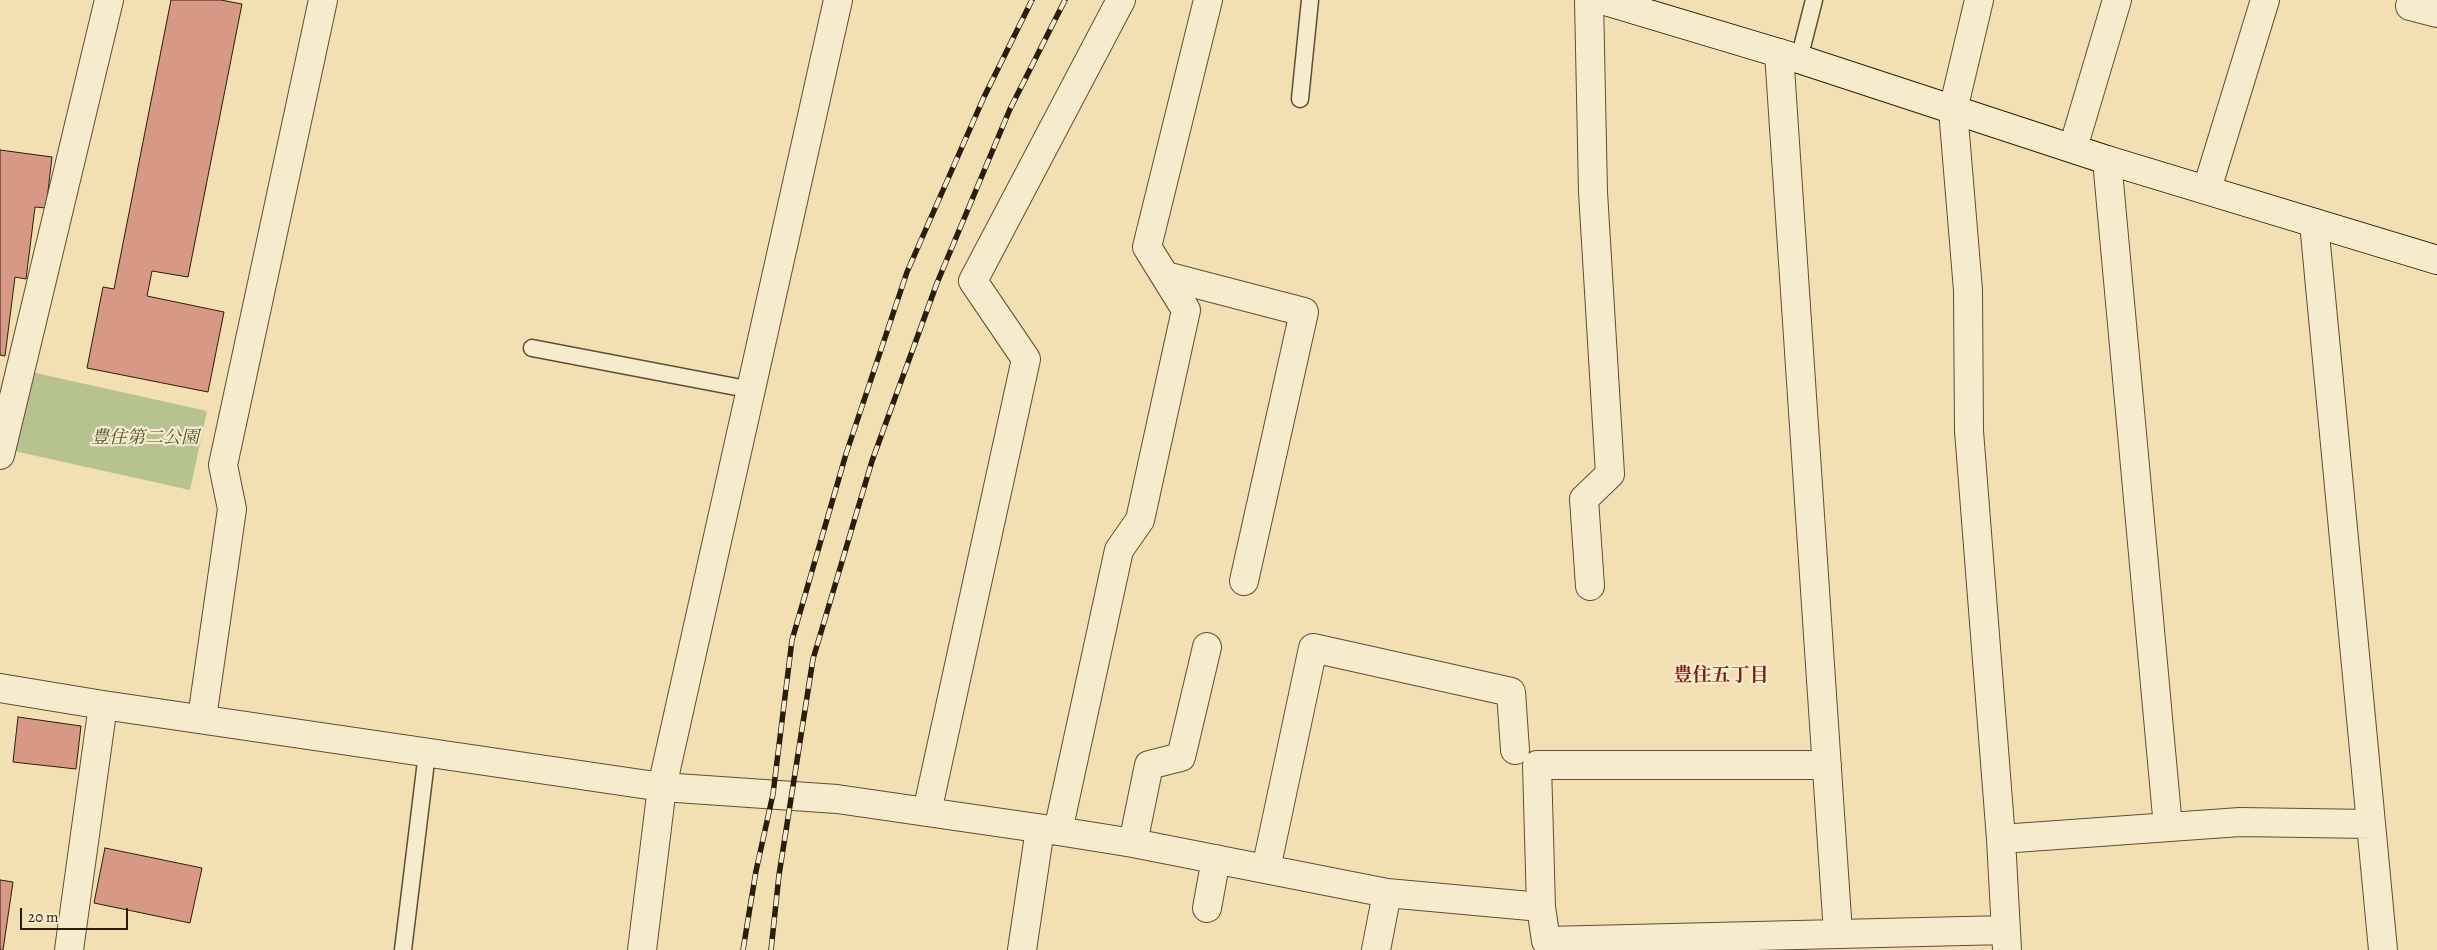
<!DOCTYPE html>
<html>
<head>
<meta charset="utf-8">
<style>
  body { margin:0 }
  #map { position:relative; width:2437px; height:950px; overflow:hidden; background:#f3e0b2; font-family:Alegreya,serif }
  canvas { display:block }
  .scale { position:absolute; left:20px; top:908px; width:108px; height:22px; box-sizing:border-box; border:2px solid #2b1d0c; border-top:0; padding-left:6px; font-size:15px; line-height:18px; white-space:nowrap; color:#2b1d0c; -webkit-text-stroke:4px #f7ebcd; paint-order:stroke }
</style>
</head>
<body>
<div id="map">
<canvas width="2437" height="950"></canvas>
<div class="scale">20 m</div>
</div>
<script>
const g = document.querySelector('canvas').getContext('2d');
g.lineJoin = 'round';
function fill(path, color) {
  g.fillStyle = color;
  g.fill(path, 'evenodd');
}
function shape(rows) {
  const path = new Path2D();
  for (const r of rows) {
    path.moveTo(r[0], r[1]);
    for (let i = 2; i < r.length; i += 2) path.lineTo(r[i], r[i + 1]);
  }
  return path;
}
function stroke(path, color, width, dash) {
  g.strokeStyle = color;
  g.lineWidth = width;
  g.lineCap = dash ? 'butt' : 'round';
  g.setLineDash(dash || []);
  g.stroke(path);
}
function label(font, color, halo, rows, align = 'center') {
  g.font = font + ' Alegreya,"Noto Serif JP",serif';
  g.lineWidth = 4.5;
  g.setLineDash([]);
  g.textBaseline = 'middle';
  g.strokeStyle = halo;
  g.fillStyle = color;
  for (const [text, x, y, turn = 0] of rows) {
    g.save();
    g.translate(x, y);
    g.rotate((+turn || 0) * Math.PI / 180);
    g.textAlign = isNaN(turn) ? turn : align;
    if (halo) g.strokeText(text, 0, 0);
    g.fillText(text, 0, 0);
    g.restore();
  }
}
fill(shape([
  [31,372,207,411,190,490,14,451]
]), '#b6c390');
const building = shape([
  [171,0,221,0,242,4,188,277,152,271,147,296,224,312,208,392,87,368,103,287,114,289,171,0],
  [0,150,52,157,46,208,35,207,26,279,15,277,5,356,0,355,0,150],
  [18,717,81,726,76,769,13,762,18,717],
  [105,848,202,868,190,923,94,903,105,848],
  [0,880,13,882,3,950,0,950,0,880]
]);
fill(building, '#d79886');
stroke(building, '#2b1d0c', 1);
const lane = shape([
  [1799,59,1814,0],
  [1300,99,1310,0],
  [532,348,752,390],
  [403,950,427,753]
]);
const street = shape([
  [1589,0,1593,192,1610,474,1584,499,1590,586],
  [1979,0,1953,110,1968,290,1969,431,2001,839,2007,950],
  [2412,0,2410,6,2437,13],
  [1779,53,1838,933],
  [2073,148,2117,0],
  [2107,160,2168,827],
  [2207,189,2265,0],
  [2314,223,2383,950],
  [1166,276,1304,312,1244,581],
  [0,455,109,0],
  [0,688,103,705,662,787,837,799,1058,831,1133,843,1387,893,1541,907,1537,765,1827,765],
  [202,718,232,509,223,465,323,0],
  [927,812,1026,359,973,281,1121,0],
  [1058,831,1119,550,1140,520,1186,310,1147,247,1208,0],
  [2001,839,2240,822,2370,824],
  [1133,843,1149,765,1181,757,1207,647],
  [1266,869,1313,648,1511,692,1515,750],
  [1541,907,1546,941,2006,930],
  [1207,908,1216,859],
  [69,950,103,705],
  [642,950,662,787,838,0],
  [1022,950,1040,829],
  [1376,950,1387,893]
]);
const secondary = shape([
  [1602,0,1799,59,2107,160,2437,260]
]);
stroke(lane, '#5d4e36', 19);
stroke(street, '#5d4e36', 30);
stroke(secondary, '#2b1d0c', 30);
stroke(lane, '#f7ebcd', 16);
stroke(street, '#f7ebcd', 28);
stroke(secondary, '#f7ebcd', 28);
const rail = shape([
  [743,950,756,871,773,794,792,640,846,454,907,272,984,97,1032,0],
  [771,950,779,875,813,659,872,461,937,283,1010,109,1065,0]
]);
stroke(rail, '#2b1d0c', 5.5);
stroke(rail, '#f7ebcd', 4, [11]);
label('italic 18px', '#554f34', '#f7ebcd', [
  ["豊住第二公園",145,439]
]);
label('bold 19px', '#7a1f14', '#f7ebcd', [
  ["豊住五丁目",1721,676]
]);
</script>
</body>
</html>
